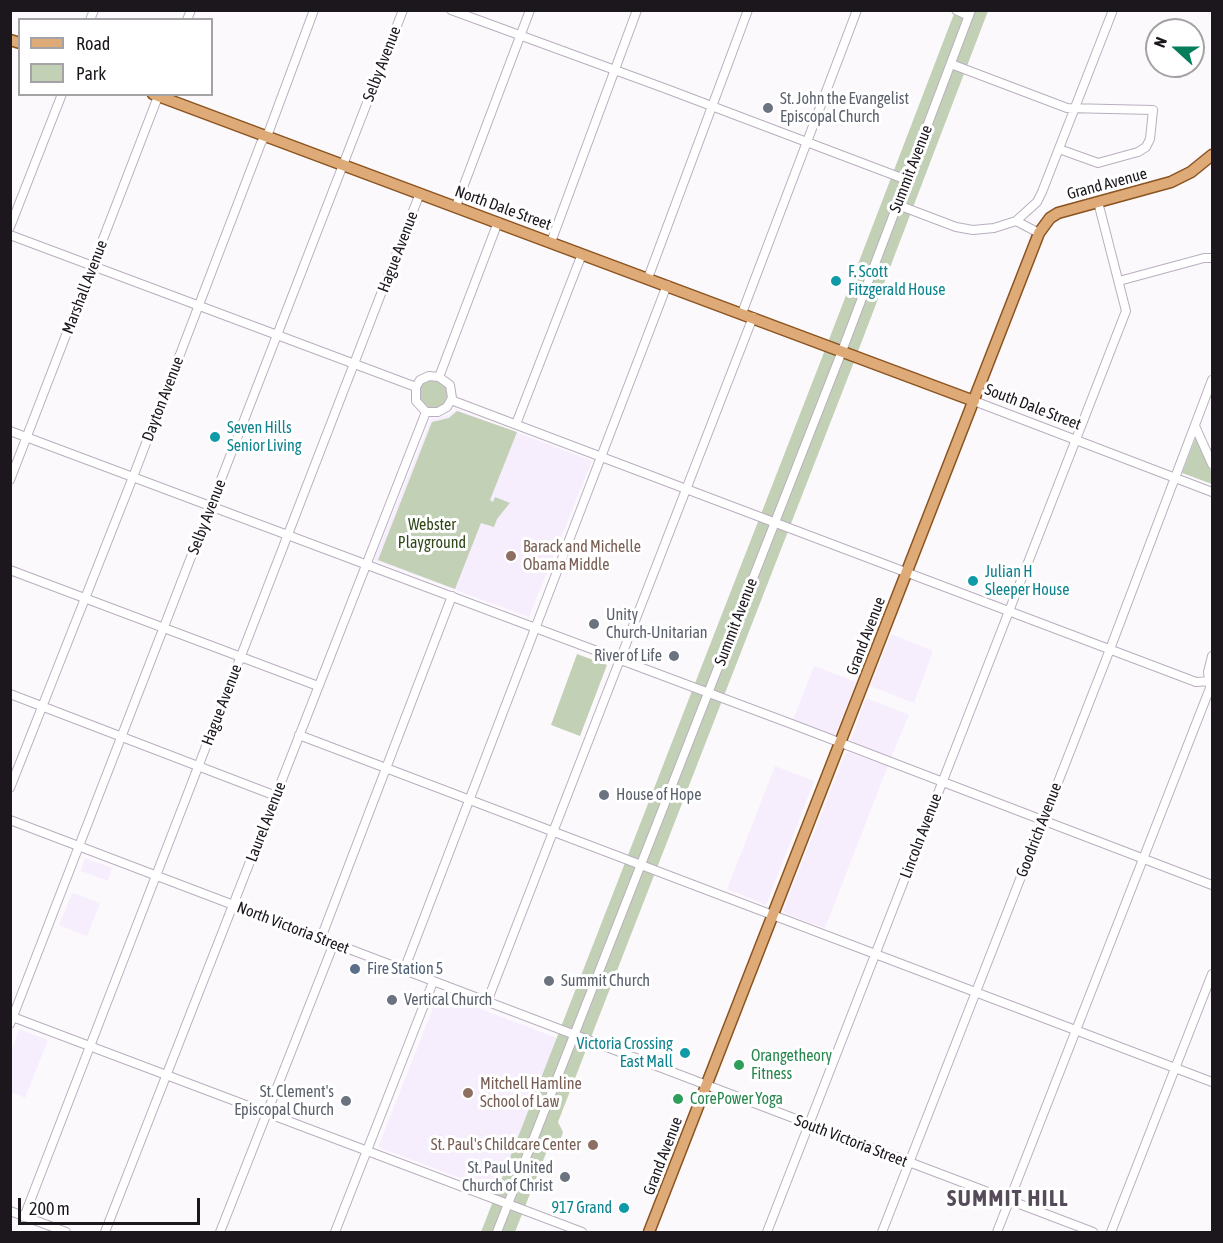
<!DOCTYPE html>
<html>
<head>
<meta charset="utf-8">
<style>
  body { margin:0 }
  #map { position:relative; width:1223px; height:1243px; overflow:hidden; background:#fcf9fd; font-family:"Asap Condensed",sans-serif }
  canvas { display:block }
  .frame { position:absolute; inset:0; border:12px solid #1b171d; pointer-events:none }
  .legend { position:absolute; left:18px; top:18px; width:195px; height:78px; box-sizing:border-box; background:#fff; border:2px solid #a4a2a5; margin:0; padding:8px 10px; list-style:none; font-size:18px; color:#1b171d }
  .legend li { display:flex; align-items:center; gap:12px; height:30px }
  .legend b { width:30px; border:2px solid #a4a2a5 }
  .north { position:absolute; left:1145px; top:18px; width:60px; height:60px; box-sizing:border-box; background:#fff; border:2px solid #a4a2a5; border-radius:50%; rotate:291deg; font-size:16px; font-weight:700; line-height:24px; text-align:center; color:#1b171d }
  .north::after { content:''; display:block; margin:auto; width:21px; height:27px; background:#047d5a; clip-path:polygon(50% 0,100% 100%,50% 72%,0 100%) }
  .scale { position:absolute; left:18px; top:1198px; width:182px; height:27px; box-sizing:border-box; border:3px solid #1b171d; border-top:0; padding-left:8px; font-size:18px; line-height:21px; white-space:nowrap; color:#1b171d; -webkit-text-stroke:4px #fff; paint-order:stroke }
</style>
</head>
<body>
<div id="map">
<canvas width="1223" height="1243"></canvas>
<div class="frame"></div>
<ul class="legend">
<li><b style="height:8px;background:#deab78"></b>Road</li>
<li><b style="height:16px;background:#c2d0b6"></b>Park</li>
</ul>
<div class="north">N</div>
<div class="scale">200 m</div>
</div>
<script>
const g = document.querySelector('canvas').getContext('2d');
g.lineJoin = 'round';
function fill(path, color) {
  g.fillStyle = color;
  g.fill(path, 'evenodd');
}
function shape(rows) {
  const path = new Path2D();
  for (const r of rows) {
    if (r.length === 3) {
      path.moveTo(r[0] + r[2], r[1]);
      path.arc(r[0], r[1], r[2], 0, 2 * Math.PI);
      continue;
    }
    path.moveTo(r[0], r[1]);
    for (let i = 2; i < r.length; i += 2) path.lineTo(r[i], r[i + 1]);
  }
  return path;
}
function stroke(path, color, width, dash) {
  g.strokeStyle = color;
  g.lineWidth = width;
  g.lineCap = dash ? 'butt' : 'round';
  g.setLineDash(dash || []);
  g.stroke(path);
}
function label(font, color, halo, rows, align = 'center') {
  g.font = font + ' "Asap Condensed",sans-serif';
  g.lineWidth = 6;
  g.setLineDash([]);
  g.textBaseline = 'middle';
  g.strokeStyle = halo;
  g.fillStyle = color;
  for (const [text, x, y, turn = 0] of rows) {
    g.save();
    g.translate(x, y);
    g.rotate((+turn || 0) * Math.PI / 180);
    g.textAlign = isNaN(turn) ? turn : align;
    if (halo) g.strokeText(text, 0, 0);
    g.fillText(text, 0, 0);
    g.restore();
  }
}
fill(shape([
  [456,409,592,461,529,617,374,560,431,419,449,415],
  [891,634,933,651,914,703,870,686],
  [814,666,856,682,836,733,832,735,793,720],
  [866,698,909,715,891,758,850,741],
  [847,752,888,766,825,928,786,914,783,910,845,754],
  [775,766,814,781,766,905,727,889],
  [85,858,112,868,108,881,81,871],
  [72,893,100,903,87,936,59,925],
  [439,993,557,1038,497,1192,378,1147],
  [19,1029,48,1040,25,1098,11,1092,11,1053]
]), '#f7eefd');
fill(shape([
  [955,11,988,11,852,367,558,1122,563,1132,561,1138,557,1141,550,1143,515,1232,481,1232,830,337],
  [433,394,14],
  [457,411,517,432,490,500,493,502,495,497,510,503,509,504,497,519,494,527,481,523,455,589,378,560,432,422,449,418],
  [1196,437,1212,473,1212,484,1182,473],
  [577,654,607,665,580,736,551,725]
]), '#c2d0b6');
const minor = shape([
  [451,10,664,88,907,180],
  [956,10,969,16],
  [90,20,94,10],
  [187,20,191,10],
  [951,64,1067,108,1153,110,1150,139,1146,147,1138,152,1098,163,1059,149],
  [898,205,956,227,973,230,994,228,1016,221,1037,202,1042,192,1113,10],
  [456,206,530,10],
  [1016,221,1039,233],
  [10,227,62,94],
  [10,235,416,387],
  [551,242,637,10],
  [648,278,748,10],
  [1119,281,1204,258,1212,258],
  [742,313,857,10],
  [439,377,498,222],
  [416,387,420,380,429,376,439,377,450,385,452,398,447,407,438,412,426,412],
  [416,387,416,401,426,412],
  [451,400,1196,682,1212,681],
  [974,401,1212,492],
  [516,424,582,254],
  [1195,426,1212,464],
  [10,431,789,723,1212,885],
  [10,480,159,94],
  [10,570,318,686],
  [10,694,276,796],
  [299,735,1212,1082],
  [10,788,133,477,261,143,269,131,314,10],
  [10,820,1093,1232],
  [321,938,452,596],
  [404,970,667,285],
  [487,1002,753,317],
  [10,1016,582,1232],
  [10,1024,403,10],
  [10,1211,66,1232],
  [24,1217,420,193],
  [105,1232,426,412],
  [220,1232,334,943],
  [335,1232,433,982],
  [497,1232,842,351,971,10],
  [767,1232,1126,311,1098,202],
  [882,1232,1107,657,1212,380],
  [997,1232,1210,688,1208,672,1212,656],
  [1111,1232,1212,974]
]);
const major = shape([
  [10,40,20,43],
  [153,94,974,401],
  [649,1232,1039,233,1050,218,1058,213,1171,182,1191,172,1212,155]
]);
stroke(minor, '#b9aebf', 10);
stroke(major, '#8b531e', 13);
stroke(minor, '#fff', 8);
stroke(major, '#deab78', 10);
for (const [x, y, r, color] of [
  [768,108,6,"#6b7280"],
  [836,281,6,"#0f9aa8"],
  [215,437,6,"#0f9aa8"],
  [511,556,6,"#8d6e63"],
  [973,581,6,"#0f9aa8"],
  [594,624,6,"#6b7280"],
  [674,656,6,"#6b7280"],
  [604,795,6,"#6b7280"],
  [355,969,6,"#5c6f8a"],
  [549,981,6,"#6b7280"],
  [392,1000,6,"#6b7280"],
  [685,1053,6,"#0f9aa8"],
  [739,1065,6,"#2e9e5b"],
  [468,1093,6,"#8d6e63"],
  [678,1099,6,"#2e9e5b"],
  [346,1101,6,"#6b7280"],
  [593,1145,6,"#8d6e63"],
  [565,1177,6,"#6b7280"],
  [624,1208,6,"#0f9aa8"]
]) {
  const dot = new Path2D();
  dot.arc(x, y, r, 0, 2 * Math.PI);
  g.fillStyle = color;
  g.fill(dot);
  stroke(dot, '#fff', 2);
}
label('16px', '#1b171d', '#fff', [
  ["Selby Avenue",382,64,-69],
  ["Summit Avenue",911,169,-69],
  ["Grand Avenue",1107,184,-15],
  ["North Dale Street",503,208,20],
  ["Hague Avenue",398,252,-69],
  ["Marshall Avenue",85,287,-69],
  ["Dayton Avenue",163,399,-69],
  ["South Dale Street",1033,407,21],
  ["Selby Avenue",207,517,-69],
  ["Summit Avenue",736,622,-69],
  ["Grand Avenue",866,636,-69],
  ["Hague Avenue",222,705,-69],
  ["Laurel Avenue",266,822,-69],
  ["Goodrich Avenue",1039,830,-69],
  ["Lincoln Avenue",921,836,-69],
  ["North Victoria Street",293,928,21],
  ["South Victoria Street",851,1141,21],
  ["Grand Avenue",663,1156,-69]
]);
label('16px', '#5b616d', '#fff', [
  ["St. John the Evangelist",780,99],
  ["Episcopal Church",780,117],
  ["Unity",606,615],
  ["Church-Unitarian",606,633],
  ["River of Life",662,656,"right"],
  ["House of Hope",616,795],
  ["Summit Church",561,981],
  ["Vertical Church",404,1000],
  ["St. Clement's",334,1092,"right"],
  ["Episcopal Church",334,1110,"right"],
  ["St. Paul United",553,1168,"right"],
  ["Church of Christ",553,1186,"right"]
], 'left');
label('16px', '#0d838f', '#fff', [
  ["F. Scott",848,272],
  ["Fitzgerald House",848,290],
  ["Seven Hills",227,428],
  ["Senior Living",227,446],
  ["Julian H",985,572],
  ["Sleeper House",985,590],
  ["Victoria Crossing",673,1044,"right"],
  ["East Mall",673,1062,"right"],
  ["917 Grand",612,1208,"right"]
], 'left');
label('16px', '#2f4718', '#fff', [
  ["Webster",432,525],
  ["Playground",432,543]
]);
label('16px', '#785e54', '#fff', [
  ["Barack and Michelle",523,547],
  ["Obama Middle",523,565],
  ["Mitchell Hamline",480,1084],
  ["School of Law",480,1102],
  ["St. Paul's Childcare Center",581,1145,"right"]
], 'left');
label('16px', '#4e5e75', '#fff', [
  ["Fire Station 5",367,969]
], 'left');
label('16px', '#27864d', '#fff', [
  ["Orangetheory",751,1056],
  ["Fitness",751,1074],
  ["CorePower Yoga",690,1099]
], 'left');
g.letterSpacing = '1.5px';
label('bold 22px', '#554b5a', '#fff', [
  ["SUMMIT HILL",1008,1199]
]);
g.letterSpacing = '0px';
</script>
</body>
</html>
